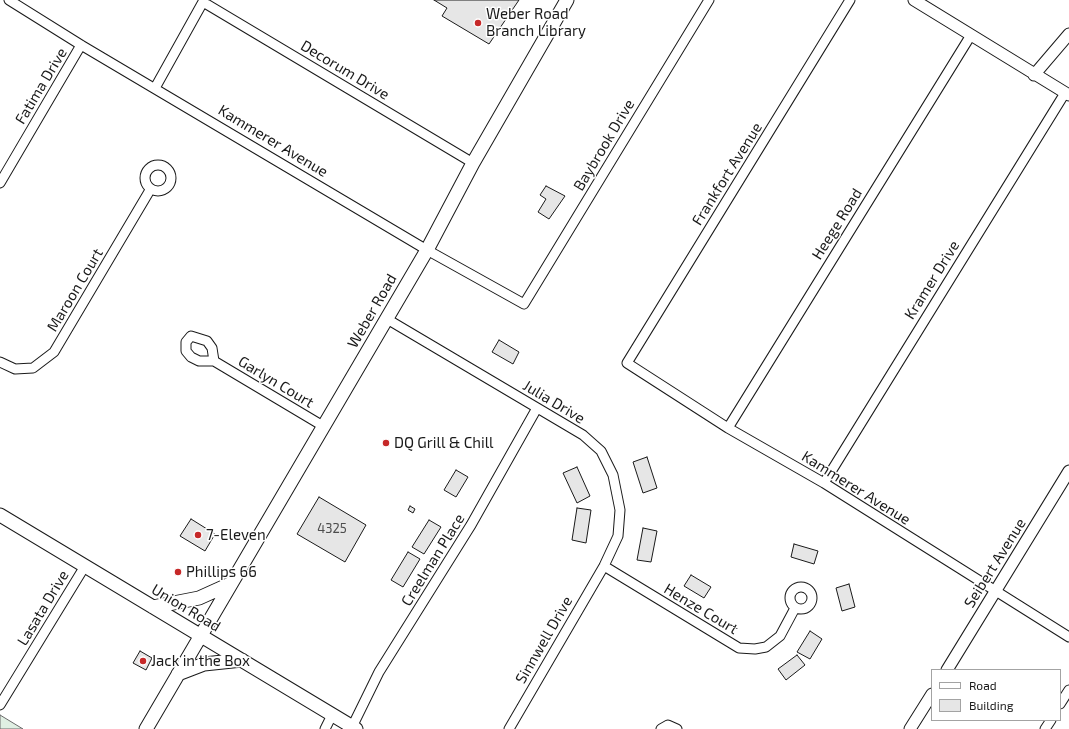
<!DOCTYPE html>
<html>
<head>
<meta charset="utf-8">
<style>
  body { margin:0 }
  #map { position:relative; width:1069px; height:729px; overflow:hidden; background:#fff; font-family:"Exo 2",sans-serif }
  canvas { display:block }
  .legend { position:absolute; left:931px; top:669px; width:130px; height:52px; box-sizing:border-box; background:#fff; border:1px solid #a3a3a3; margin:0; padding:5px 7px; list-style:none; font-size:12px; color:#1a1a1a }
  .legend li { display:flex; align-items:center; gap:8px; height:20px }
  .legend b { width:20px; border:1px solid #a3a3a3 }
</style>
</head>
<body>
<div id="map">
<canvas width="1069" height="729"></canvas>
<ul class="legend">
<li><b style="height:5px;background:#fff"></b>Road</li>
<li><b style="height:11px;background:#e6e6e6"></b>Building</li>
</ul>
</div>
<script>
const g = document.querySelector('canvas').getContext('2d');
g.lineJoin = 'round';
function fill(path, color) {
  g.fillStyle = color;
  g.fill(path, 'evenodd');
}
function shape(rows) {
  const path = new Path2D();
  for (const r of rows) {
    if (r.length === 3) {
      path.moveTo(r[0] + r[2], r[1]);
      path.arc(r[0], r[1], r[2], 0, 2 * Math.PI);
      continue;
    }
    path.moveTo(r[0], r[1]);
    for (let i = 2; i < r.length; i += 2) path.lineTo(r[i], r[i + 1]);
  }
  return path;
}
function stroke(path, color, width, dash) {
  g.strokeStyle = color;
  g.lineWidth = width;
  g.lineCap = dash ? 'butt' : 'round';
  g.setLineDash(dash || []);
  g.stroke(path);
}
function label(font, color, halo, rows, align = 'center') {
  g.font = font + ' "Exo 2",sans-serif';
  g.lineWidth = 3;
  g.setLineDash([]);
  g.textBaseline = 'middle';
  g.strokeStyle = halo;
  g.fillStyle = color;
  for (const [text, x, y, turn = 0] of rows) {
    g.save();
    g.translate(x, y);
    g.rotate((+turn || 0) * Math.PI / 180);
    g.textAlign = isNaN(turn) ? turn : align;
    if (halo) g.strokeText(text, 0, 0);
    g.fillText(text, 0, 0);
    g.restore();
  }
}
const green = shape([
  [0,715,23,729,0,729,0,715]
]);
fill(green, '#e0efe3');
stroke(green, '#6a6a6a', 1);
const building = shape([
  [434,0,519,0,489,44,442,16,447,8,434,0],
  [546,186,565,196,549,219,538,212,546,199,540,195,546,186],
  [499,340,519,352,513,364,492,352,499,340],
  [647,457,657,488,643,493,633,462,647,457],
  [577,467,590,496,577,503,563,473,577,467],
  [456,470,468,477,456,497,444,490,456,470],
  [319,497,366,525,345,562,297,534,319,497],
  [410,506,415,509,413,513,408,510,410,506],
  [577,508,591,510,586,543,572,540,577,508],
  [191,519,215,534,205,551,180,536,191,519],
  [429,520,441,527,424,554,412,547,429,520],
  [643,528,657,531,651,562,637,560,643,528],
  [794,544,818,551,814,564,791,557,794,544],
  [408,552,420,559,403,587,391,580,408,552],
  [691,575,711,587,704,598,684,586,691,575],
  [849,584,855,607,842,611,836,588,849,584],
  [810,631,822,639,810,659,797,652,810,631],
  [140,651,152,658,146,670,133,663,140,651],
  [797,655,805,665,786,680,778,669,797,655]
]);
fill(building, '#e6e6e6');
stroke(building, '#1a1a1a', 1);
const minor = shape([
  [9,0,81,45,427,250,524,304,709,0],
  [850,0,627,363,728,428,824,483,1069,637],
  [203,2,473,163],
  [155,88,204,0],
  [158,178,13],
  [0,183,81,45],
  [387,319,583,435,601,451,613,475,620,510,618,536,604,566,509,729],
  [214,361,199,361,191,357,186,351,186,342,191,336,207,341,212,348,214,361,323,426],
  [0,362,15,369,33,368,54,352,150,190],
  [728,428,971,35],
  [824,483,1065,93],
  [604,566,739,648,755,649,766,647,780,636,795,608],
  [801,598,11],
  [1060,704,1069,690],
  [0,705,85,566],
  [352,727,379,672,471,525,537,408],
  [325,729,332,715],
  [661,729,668,725,677,729],
  [1045,729,1051,720]
]);
const tertiary = shape([
  [914,0,1069,95],
  [1034,75,1069,34],
  [947,670,1069,471],
  [910,729,932,694]
]);
const secondary = shape([
  [0,515,356,729],
  [153,607,199,598,230,584],
  [178,674,204,664,242,660],
  [146,729,427,250,473,163,567,0]
]);
stroke(minor, '#1a1a1a', 11);
stroke(tertiary, '#1a1a1a', 13);
stroke(secondary, '#1a1a1a', 15);
stroke(minor, '#fff', 9);
stroke(tertiary, '#fff', 11);
stroke(secondary, '#fff', 13);
for (const [x, y, r, color] of [
  [478,23,4,"#c62828"],
  [386,443,4,"#c62828"],
  [198,535,4,"#c62828"],
  [178,572,4,"#c62828"],
  [143,661,4,"#c62828"]
]) {
  const dot = new Path2D();
  dot.arc(x, y, r, 0, 2 * Math.PI);
  g.fillStyle = color;
  g.fill(dot);
  stroke(dot, '#fff', 1.5);
}
label('13px', '#4d4d4d', null, [
  ["4325",332,529]
]);
label('15px', '#1a1a1a', '#fff', [
  ["Weber Road",486,14],
  ["Branch Library",486,31],
  ["DQ Grill & Chill",394,443],
  ["7-Eleven",206,535],
  ["Phillips 66",186,572],
  ["Jack in the Box",151,661]
], 'left');
label('15px', '#1a1a1a', '#fff', [
  ["Decorum Drive",345,70,31],
  ["Fatima Drive",41,86,-59],
  ["Kammerer Avenue",273,141,31],
  ["Baybrook Drive",604,145,-59],
  ["Frankfort Avenue",727,174,-58],
  ["Heege Road",837,224,-58],
  ["Kramer Drive",932,280,-58],
  ["Maroon Court",75,290,-59],
  ["Weber Road",372,311,-60],
  ["Garlyn Court",276,382,31],
  ["Julia Drive",554,402,31],
  ["Kammerer Avenue",856,488,32],
  ["Creelman Place",433,560,-58],
  ["Seibert Avenue",995,563,-58],
  ["Lasata Drive",43,608,-59],
  ["Union Road",186,608,31],
  ["Henze Court",701,609,31],
  ["Sinnwell Drive",544,640,-60]
]);
</script>
</body>
</html>
